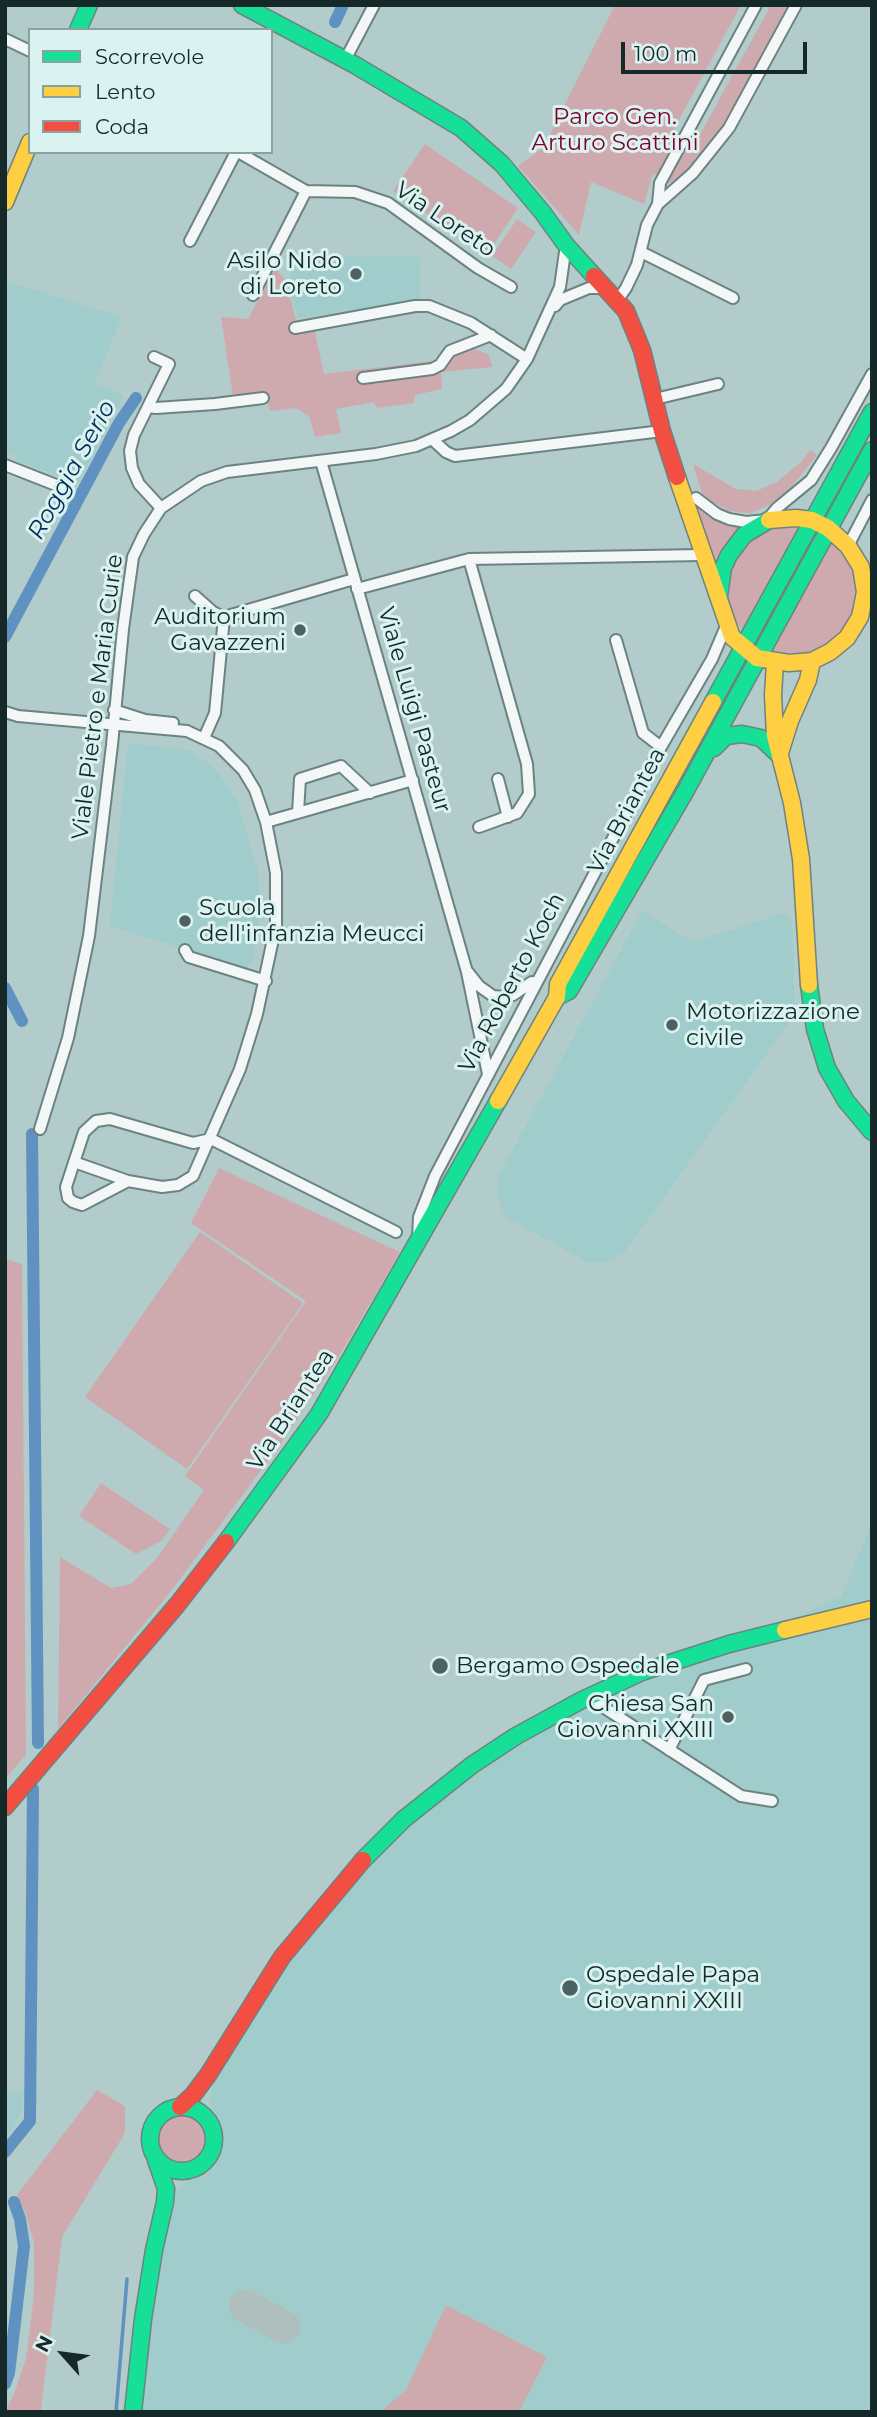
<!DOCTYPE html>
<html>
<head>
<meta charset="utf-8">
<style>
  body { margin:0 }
  #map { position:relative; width:877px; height:2417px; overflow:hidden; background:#b1ccca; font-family:Montserrat,sans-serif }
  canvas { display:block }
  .frame { position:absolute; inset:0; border:7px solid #152928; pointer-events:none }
  .legend { position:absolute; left:28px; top:28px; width:245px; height:126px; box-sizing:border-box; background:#daf3f1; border:2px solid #8ba2a1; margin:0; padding:9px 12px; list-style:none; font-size:21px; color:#152928 }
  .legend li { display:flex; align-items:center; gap:14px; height:35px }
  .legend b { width:35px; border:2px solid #8ba2a1 }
  .north { position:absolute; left:28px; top:2319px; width:70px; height:70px; -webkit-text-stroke:5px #daf3f1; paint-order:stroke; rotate:298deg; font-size:19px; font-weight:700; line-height:28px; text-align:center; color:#152928 }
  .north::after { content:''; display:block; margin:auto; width:24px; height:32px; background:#152928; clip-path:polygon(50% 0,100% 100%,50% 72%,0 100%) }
  .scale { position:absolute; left:621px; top:42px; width:186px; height:32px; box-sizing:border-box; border:4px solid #152928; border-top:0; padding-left:9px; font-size:21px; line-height:24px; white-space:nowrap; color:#152928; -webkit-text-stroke:5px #daf3f1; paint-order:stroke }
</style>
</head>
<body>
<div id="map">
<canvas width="877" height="2417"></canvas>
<div class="frame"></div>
<ul class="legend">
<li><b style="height:9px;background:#16e098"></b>Scorrevole</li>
<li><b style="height:9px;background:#ffcf43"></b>Lento</li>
<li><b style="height:9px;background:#f24e42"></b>Coda</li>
</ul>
<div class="north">N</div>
<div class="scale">100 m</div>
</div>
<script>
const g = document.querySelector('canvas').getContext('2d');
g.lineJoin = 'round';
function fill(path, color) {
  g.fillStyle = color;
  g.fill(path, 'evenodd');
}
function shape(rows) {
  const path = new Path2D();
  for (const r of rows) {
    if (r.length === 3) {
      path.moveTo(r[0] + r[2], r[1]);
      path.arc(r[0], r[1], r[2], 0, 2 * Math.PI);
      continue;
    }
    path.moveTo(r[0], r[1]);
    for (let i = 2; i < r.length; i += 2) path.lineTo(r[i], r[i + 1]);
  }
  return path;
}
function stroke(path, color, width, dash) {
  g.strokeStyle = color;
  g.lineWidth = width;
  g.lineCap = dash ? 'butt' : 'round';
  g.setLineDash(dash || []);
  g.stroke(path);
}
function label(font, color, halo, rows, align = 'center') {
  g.font = font + ' Montserrat,sans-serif';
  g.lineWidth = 6;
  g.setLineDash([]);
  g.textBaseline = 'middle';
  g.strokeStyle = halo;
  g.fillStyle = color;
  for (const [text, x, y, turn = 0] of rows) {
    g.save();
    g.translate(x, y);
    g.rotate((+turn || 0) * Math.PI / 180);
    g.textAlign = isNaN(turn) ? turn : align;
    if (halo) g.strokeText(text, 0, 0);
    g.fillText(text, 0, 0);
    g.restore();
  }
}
fill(shape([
  [292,256,421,257,419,300,298,318,290,291],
  [5,281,122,317,94,384,124,396,78,483,15,460,16,456,5,451],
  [128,743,189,750,215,768,236,799,258,870,260,915,253,959,247,968,110,926],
  [642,911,693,942,777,915,786,914,792,923,795,1014,624,1253,603,1263,588,1262,505,1217,497,1194,499,1175],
  [872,1523,872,2412,138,2412,154,2279,177,2190,190,2181,208,2173,223,2134,209,2097,233,2040,305,1935,401,1828,432,1810,483,1765,536,1730,841,1597],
  [5,2092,23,2093,22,2112,14,2126,5,2137]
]), '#a0cdcb');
fill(shape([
  [615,5,741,5,673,131,677,134,684,148,692,149,771,5,790,5,723,129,688,170,671,183,653,173,644,204,591,182,579,235,518,166,543,148],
  [425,144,518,208,487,255,393,191],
  [517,219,536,232,511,269,492,256],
  [275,268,286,281,296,320,314,327,324,374,451,359,453,341,488,354,493,367,441,372,442,389,415,395,414,403,377,408,374,402,336,409,341,433,315,437,309,416,296,408,270,411,265,393,233,396,221,317,248,319],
  [810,450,817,455,793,485,769,505,751,513,730,511,712,502,702,493,693,464,736,489,756,491,777,482,801,462],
  [695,502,706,513,723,522,748,527,718,570],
  [804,523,743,631,733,616,728,597,734,561,754,537,773,527],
  [834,536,851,558,860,595,848,628,823,648,805,654,770,651],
  [219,1168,400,1252,338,1358,277,1449,171,1591,58,1729,60,1557,111,1588,131,1584,157,1558,204,1490,185,1476,306,1301,191,1223],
  [200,1232,303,1303,187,1469,85,1397],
  [5,1259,22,1264,26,1755,5,1779],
  [101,1483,170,1529,161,1541,136,1554,79,1516],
  [97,2090,125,2106,125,2133,62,2237,41,2410,5,2412,14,2394,26,2358,34,2294,34,2243,26,2214,17,2195],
  [182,2140,26],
  [446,2305,547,2357,519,2412,380,2412,406,2390]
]), '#ceaaae');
stroke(shape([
  [116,2412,127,2279]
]), '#6092c1', 3.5);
stroke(shape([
  [335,22,343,5],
  [5,637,119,423,136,398],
  [5,988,22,1021],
  [32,1134,38,1743],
  [5,2152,30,2121,33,1789],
  [5,2384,9,2373,24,2246,20,2219,14,2202]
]), '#6092c1', 12);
stroke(shape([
  [245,2306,284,2327]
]), '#aebfbe', 33);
const street = shape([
  [5,39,30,51],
  [345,60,374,5],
  [238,152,306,191,355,192,388,203,478,268,511,287],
  [658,204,693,173,729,128,796,5],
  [190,241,236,152],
  [641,252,733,298],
  [253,295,306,191],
  [617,301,626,288,637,265,647,225,658,204,660,183,756,5],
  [555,306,560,300,589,288,606,288],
  [295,328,415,306,429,306,471,323,527,359],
  [154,357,169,364,134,435,130,451,132,468,139,484,161,508],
  [363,378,432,369,440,365,450,351,491,335],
  [655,399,718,384],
  [148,407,156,408,215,404,263,398],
  [433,440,446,452,455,456,662,431],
  [321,461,467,972,488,1074],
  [5,465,61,487],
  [696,498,717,514,729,519,746,522,767,520,777,508,811,480,831,448,872,374],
  [848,546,872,500],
  [469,559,527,764,529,794,517,813,479,827],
  [357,589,469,559,702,555],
  [195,596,213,612,224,617,354,579],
  [616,640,643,733,661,747],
  [114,710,145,720,173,723],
  [5,712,18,716,187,731,219,746,243,770,255,790,266,822,276,873,276,925,257,1014,240,1069,193,1176,178,1185,162,1187,128,1181,74,1162],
  [204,738,215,713,224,617],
  [498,779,508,817],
  [298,813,300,779,341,766,370,793],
  [266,822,413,780],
  [185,950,189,957,266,981],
  [468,972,479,986,493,996,504,997,513,995,532,982],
  [40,1129,68,1038,89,936,112,745,123,629,133,557,144,534,161,508,201,481,227,472,376,454,416,446,451,431,470,420,506,389,527,359,560,287,566,245],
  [211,1139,396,1232],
  [128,1181,82,1205,73,1202,68,1198,66,1187,84,1132,96,1121,110,1119,193,1143,211,1139],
  [418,1238,419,1217,435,1176,661,747,712,659,727,624],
  [595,1693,600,1705,741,1796,772,1801],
  [669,1750,704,1680,746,1669]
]);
const fast = shape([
  [242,5,355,65,461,128,502,164,543,213,566,245,594,276],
  [78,30,89,5],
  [719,596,723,568,729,555,744,535,769,520],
  [713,702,872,412],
  [714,748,726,736,742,734,761,738,779,755],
  [809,985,815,1029,827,1068,846,1101,872,1132],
  [557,997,569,991,685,792,872,450],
  [226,1542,319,1414,498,1101],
  [363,1860,404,1819,472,1765,516,1736,580,1701,642,1672,729,1644,785,1630],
  [182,2139,32],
  [133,2412,143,2319,154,2250,165,2202,166,2189,156,2160]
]);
const slow = shape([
  [5,202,30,142],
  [677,477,732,637,757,658,789,663,812,661,830,652,847,638,860,617,865,592,861,567,848,546,828,528,812,520,796,518,769,520],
  [775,662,773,695,775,736,792,803,801,859,809,985],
  [780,753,790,721,808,680,812,661],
  [498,1101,557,997,558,984,713,702],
  [785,1630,872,1609]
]);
const jam = shape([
  [594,276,626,311,642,350,662,431,677,477],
  [5,1807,177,1605,226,1542],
  [180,2107,193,2095,208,2075,282,1957,363,1860]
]);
stroke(street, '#6d8381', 14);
stroke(fast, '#6d8381', 19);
stroke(slow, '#6d8381', 19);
stroke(jam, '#6d8381', 19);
stroke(street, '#f3f7f7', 10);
stroke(fast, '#16e098', 16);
stroke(slow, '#ffcf43', 16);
stroke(jam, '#f24e42', 16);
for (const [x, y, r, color] of [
  [356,274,7,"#4c6261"],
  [300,630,7,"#4c6261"],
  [185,921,7,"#4c6261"],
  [672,1025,7,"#4c6261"],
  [440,1666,9,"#4c6261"],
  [728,1717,7,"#4c6261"],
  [570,1988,9,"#4c6261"]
]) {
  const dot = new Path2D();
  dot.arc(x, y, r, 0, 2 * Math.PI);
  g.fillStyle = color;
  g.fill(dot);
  stroke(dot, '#daf3f1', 2.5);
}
label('23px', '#7e0029', '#daf3f1', [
  ["Parco Gen.",615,117],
  ["Arturo Scattini",615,143]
]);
label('23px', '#152928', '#daf3f1', [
  ["Via Loreto",445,220,34],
  ["Viale Pietro e Maria Curie",98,697,-83],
  ["Viale Luigi Pasteur",414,710,74],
  ["Via Briantea",627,811,-62],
  ["Via Roberto Koch",512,983,-62],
  ["Via Briantea",291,1410,-57]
]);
label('23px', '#152928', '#daf3f1', [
  ["Asilo Nido",342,261,"right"],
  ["di Loreto",342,287,"right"],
  ["Auditorium",286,617,"right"],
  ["Gavazzeni",286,643,"right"],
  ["Scuola",199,908],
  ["dell'infanzia Meucci",199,934],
  ["Motorizzazione",686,1012],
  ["civile",686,1038],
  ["Bergamo Ospedale",456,1666],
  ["Chiesa San",714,1704,"right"],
  ["Giovanni XXIII",714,1730,"right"],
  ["Ospedale Papa",586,1975],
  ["Giovanni XXIII",586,2001]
], 'left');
label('italic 24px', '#012e5a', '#daf3f1', [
  ["Roggia Serio",72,470,-61]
]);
</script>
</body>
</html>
